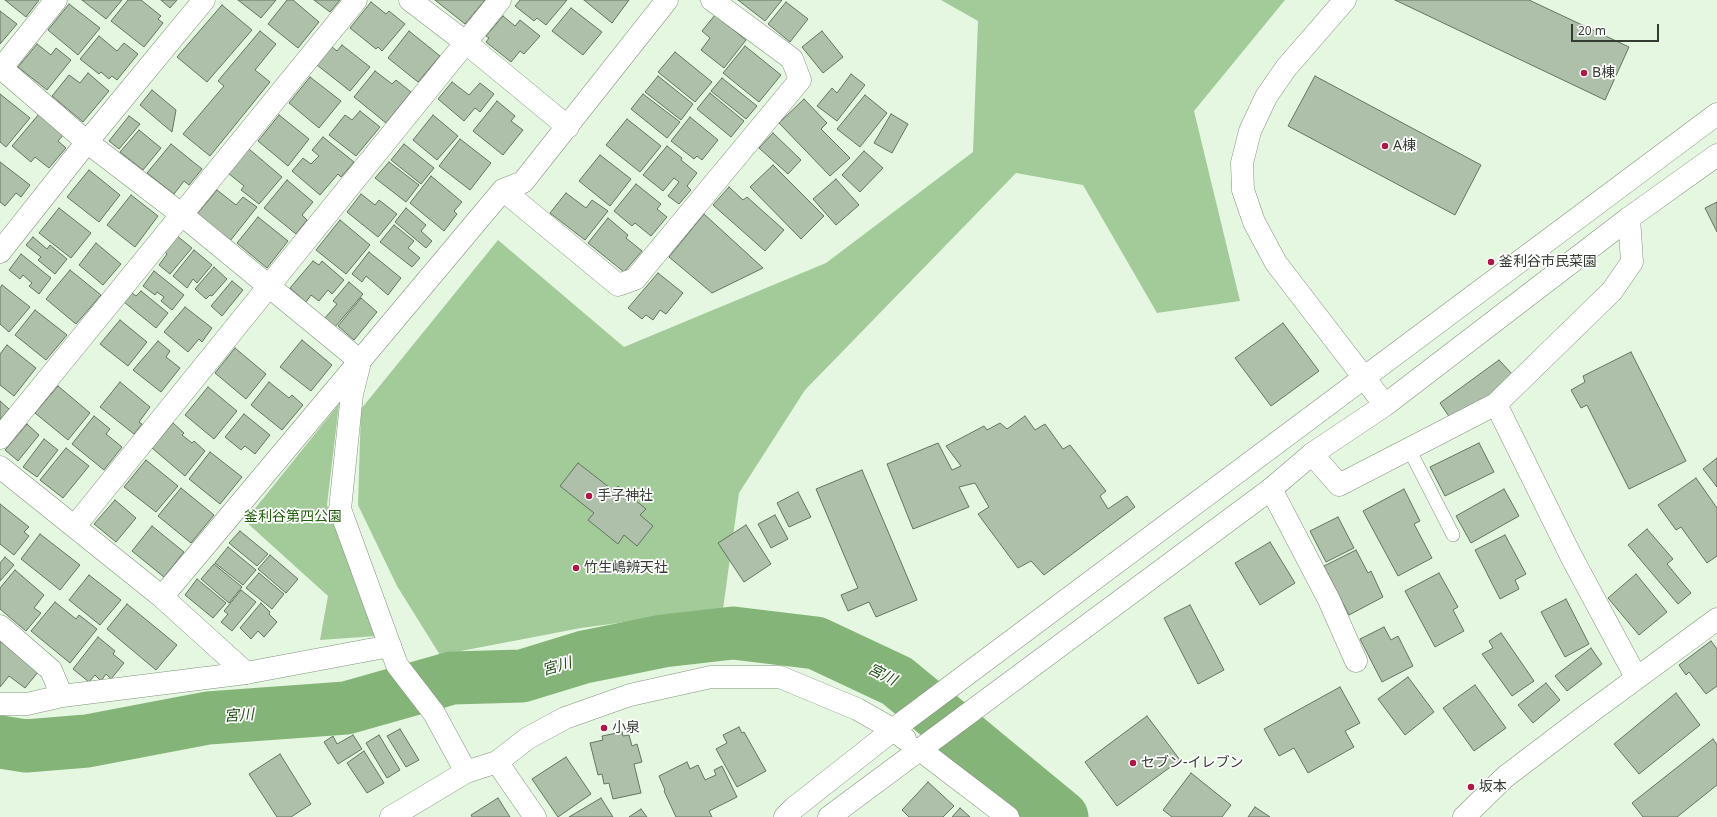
<!DOCTYPE html>
<html>
<head>
<meta charset="utf-8">
<style>
  body { margin:0 }
  #map { position:relative; width:1717px; height:817px; overflow:hidden; background:#e5f7e0; font-family:"Noto Sans",sans-serif }
  canvas { display:block }
  .scale { position:absolute; left:1571px; top:24px; width:88px; height:18px; box-sizing:border-box; border:2px solid #343b33; border-top:0; padding-left:5px; font-size:12px; line-height:14px; white-space:nowrap; color:#343b33; -webkit-text-stroke:3px #fefefe; paint-order:stroke }
</style>
</head>
<body>
<div id="map">
<canvas width="1717" height="817"></canvas>
<div class="scale">20 m</div>
</div>
<script>
const g = document.querySelector('canvas').getContext('2d');
g.lineJoin = 'round';
function fill(path, color) {
  g.fillStyle = color;
  g.fill(path, 'evenodd');
}
function shape(rows) {
  const path = new Path2D();
  for (const r of rows) {
    path.moveTo(r[0], r[1]);
    for (let i = 2; i < r.length; i += 2) path.lineTo(r[i], r[i + 1]);
  }
  return path;
}
function stroke(path, color, width, dash) {
  g.strokeStyle = color;
  g.lineWidth = width;
  g.lineCap = dash ? 'butt' : 'round';
  g.setLineDash(dash || []);
  g.stroke(path);
}
function label(font, color, halo, rows, align = 'center') {
  g.font = font + ' "Noto Sans","Noto Sans JP",sans-serif';
  g.lineWidth = 3.5;
  g.setLineDash([]);
  g.textBaseline = 'middle';
  g.strokeStyle = halo;
  g.fillStyle = color;
  for (const [text, x, y, turn = 0] of rows) {
    g.save();
    g.translate(x, y);
    g.rotate((+turn || 0) * Math.PI / 180);
    g.textAlign = isNaN(turn) ? turn : align;
    if (halo) g.strokeText(text, 0, 0);
    g.fillText(text, 0, 0);
    g.restore();
  }
}
fill(shape([
  [941,0,1285,0,1194,111,1240,301,1157,313,1083,185,1016,173,805,390,739,493,723,609,581,628,440,655,397,586,358,505,361,409,498,240,624,347,826,263,973,152,978,21],
  [339,404,327,505,376,636,320,640,328,596,245,521]
]), '#a2cb99');
stroke(shape([
  [0,742,26,746,87,741,208,718,346,708,452,678,522,676,584,657,619,650,663,641,733,633,816,643,897,681,1062,817]
]), '#84b478', 53);
const building = shape([
  [5,0,39,0,26,17,5,0],
  [82,0,122,0,106,19,82,0],
  [128,0,141,0,161,16,158,19,163,23,144,47,111,21,128,0],
  [161,0,177,0,170,8,161,0],
  [238,0,276,0,261,18,238,0],
  [287,0,293,0,319,22,298,48,268,24,287,0],
  [314,0,340,0,330,12,314,0],
  [435,0,485,0,465,24,435,0],
  [520,0,567,0,546,25,537,18,534,21,515,6,520,0],
  [584,0,629,0,612,23,584,0],
  [738,0,782,0,765,21,738,0],
  [1395,0,1529,0,1629,47,1605,100,1395,0],
  [371,2,386,14,389,11,405,24,382,51,378,47,376,49,350,28,371,2],
  [786,2,808,19,790,42,768,24,786,2],
  [69,4,100,28,78,55,48,30,69,4],
  [222,5,252,30,207,82,177,57,222,5],
  [571,8,602,32,583,55,552,31,571,8],
  [0,11,17,24,0,44,0,11],
  [715,15,746,40,724,68,701,50,710,38,702,31,715,15],
  [503,16,515,26,520,20,540,36,524,54,520,51,511,62,486,42,489,38,486,36,503,16],
  [260,31,276,44,255,70,270,82,210,156,183,134,224,86,218,81,260,31],
  [409,31,440,56,418,82,388,58,409,31],
  [822,31,843,57,823,73,802,47,822,31],
  [99,36,117,51,124,43,138,54,117,80,112,76,109,79,101,72,99,74,80,59,99,36],
  [37,44,51,55,56,48,71,60,47,90,18,67,37,44],
  [342,45,370,67,350,91,317,65,332,47,337,51,342,45],
  [745,46,781,75,759,102,723,73,745,46],
  [675,52,712,82,695,102,658,72,675,52],
  [375,71,392,84,396,80,411,92,386,123,354,97,375,71],
  [88,73,109,91,83,122,52,96,69,75,80,83,88,73],
  [851,74,865,85,837,121,817,106,832,88,837,93,851,74],
  [658,76,693,104,681,120,645,92,658,76],
  [1315,76,1481,165,1455,215,1288,126,1315,76],
  [310,77,341,101,319,128,289,103,310,77],
  [722,78,757,106,746,119,711,91,722,78],
  [452,82,469,95,480,83,494,94,480,112,475,108,464,121,438,99,452,82],
  [152,90,176,110,172,132,140,105,152,90],
  [710,93,744,121,731,137,697,109,710,93],
  [0,94,30,118,6,147,0,142,0,94],
  [643,94,680,122,667,138,631,109,643,94],
  [865,95,887,113,860,147,837,129,865,95],
  [804,99,827,123,821,129,850,158,830,176,779,123,804,99],
  [497,101,515,116,511,121,523,130,503,155,473,131,497,101],
  [360,111,380,127,356,156,329,135,345,115,352,120,360,111],
  [39,114,64,134,58,141,66,148,49,168,35,157,31,162,12,146,39,114],
  [891,114,908,124,892,153,874,143,891,114],
  [279,115,309,139,288,166,258,141,279,115],
  [433,115,458,136,437,160,413,140,433,115],
  [129,116,140,124,119,149,109,141,129,116],
  [690,117,718,140,702,160,697,156,694,159,671,141,690,117],
  [627,119,661,146,640,172,606,145,627,119],
  [139,130,161,148,143,170,120,152,139,130],
  [773,133,801,160,788,174,759,148,773,133],
  [323,137,354,162,341,177,338,174,320,195,292,171,303,158,311,164,319,156,312,150,323,137],
  [460,139,491,163,470,190,439,166,460,139],
  [171,144,202,169,189,185,184,181,174,194,147,173,171,144],
  [404,144,434,168,421,184,391,160,404,144],
  [667,146,682,158,681,160,697,173,687,186,691,190,679,204,668,196,679,182,674,178,663,191,643,175,667,146],
  [249,149,282,177,259,204,241,190,244,186,228,173,249,149],
  [864,151,883,168,860,192,842,175,864,151],
  [600,155,631,179,610,206,579,181,600,155],
  [0,162,30,185,21,197,16,193,5,206,0,202,0,162],
  [389,162,419,185,406,202,375,178,389,162],
  [773,165,824,216,801,239,750,187,773,165],
  [89,170,120,195,99,222,67,197,89,170],
  [431,176,462,202,454,211,457,214,444,231,410,203,431,176],
  [836,179,859,205,836,225,813,199,836,179],
  [287,180,313,202,302,215,307,220,296,234,264,208,287,180],
  [636,184,661,204,657,209,667,217,651,236,635,223,632,226,614,211,636,184],
  [729,187,743,200,747,197,784,230,765,251,713,205,729,187],
  [217,190,236,205,243,197,257,207,230,241,197,214,217,190],
  [566,193,586,208,592,200,608,211,585,240,550,213,566,193],
  [361,194,375,205,379,200,397,214,378,237,347,212,361,194],
  [131,195,158,216,135,247,107,225,131,195],
  [1717,202,1717,232,1705,208,1717,202],
  [59,208,91,233,71,258,39,233,59,208],
  [406,208,426,225,421,231,432,241,426,248,395,222,406,208],
  [704,214,763,268,712,293,669,257,704,214],
  [258,217,288,241,267,268,237,243,258,217],
  [608,218,628,235,626,238,642,251,624,272,588,243,608,218],
  [340,220,370,245,346,274,316,250,340,220],
  [394,225,414,241,408,248,420,258,412,267,380,242,394,225],
  [176,235,192,248,170,274,159,265,167,254,164,251,176,235],
  [33,237,47,249,50,245,67,259,55,274,38,260,41,257,26,245,33,237],
  [96,243,121,264,103,285,79,265,96,243],
  [194,250,212,265,197,283,193,279,187,288,173,276,194,250],
  [369,252,401,278,388,295,366,276,362,282,352,274,369,252],
  [21,254,51,278,39,294,29,286,32,283,23,275,20,279,9,270,21,254],
  [313,261,319,265,322,261,344,280,332,294,328,290,319,301,311,295,306,302,290,288,313,261],
  [214,267,227,279,212,296,210,295,206,299,195,289,214,267],
  [70,270,101,295,76,324,46,299,70,270],
  [154,271,184,295,172,310,161,301,164,297,157,292,155,295,143,286,154,271],
  [658,273,683,293,666,314,660,310,653,320,646,315,642,319,628,308,658,273],
  [232,281,243,290,222,316,211,306,232,281],
  [349,282,363,294,335,327,325,318,337,304,333,301,349,282],
  [2,285,30,307,9,332,0,324,0,288,2,285],
  [141,291,168,313,156,328,124,302,132,293,136,296,141,291],
  [361,298,377,312,354,340,338,326,361,298],
  [185,307,212,328,202,342,199,339,188,352,164,332,185,307],
  [35,310,67,335,46,360,15,335,35,310],
  [120,320,147,342,128,366,100,344,120,320],
  [1283,323,1319,371,1271,406,1235,358,1283,323],
  [302,340,332,365,311,391,280,367,302,340],
  [158,341,170,351,166,357,180,368,161,392,133,370,158,341],
  [7,345,36,368,14,396,0,385,0,354,7,345],
  [235,348,266,374,246,399,215,373,235,348],
  [1631,352,1686,461,1629,489,1587,405,1581,408,1571,390,1585,382,1583,376,1631,352],
  [1499,360,1513,375,1493,397,1450,418,1440,403,1499,360],
  [120,382,150,407,139,422,142,424,134,434,100,407,120,382],
  [269,382,289,398,292,395,303,405,282,430,251,405,269,382],
  [58,386,90,413,68,440,35,413,58,386],
  [208,387,237,411,214,439,185,415,208,387],
  [0,401,9,409,0,420,0,401],
  [244,414,270,435,255,454,245,446,241,450,225,437,244,414],
  [94,416,110,429,106,434,122,447,104,470,72,444,94,416],
  [1025,416,1035,430,1045,424,1063,449,1070,445,1106,491,1100,496,1108,509,1127,496,1135,507,1044,575,1031,561,1018,568,978,514,989,507,975,483,959,487,969,507,913,529,887,464,938,443,952,470,961,466,946,446,984,426,987,430,1000,423,1007,429,1025,416],
  [173,423,184,433,182,435,192,443,194,441,205,451,185,476,152,448,173,423],
  [27,424,39,435,18,461,5,450,27,424],
  [44,439,58,450,37,477,23,467,44,439],
  [1479,443,1494,472,1445,496,1430,467,1479,443],
  [66,448,89,466,63,498,40,480,66,448],
  [210,452,242,477,220,504,189,479,210,452],
  [1717,458,1717,487,1703,469,1717,458],
  [146,460,178,486,156,512,124,487,146,460],
  [578,463,614,491,618,486,646,509,640,515,653,526,637,546,624,535,618,544,588,520,594,513,560,486,578,463],
  [862,470,917,600,876,617,869,602,848,611,841,595,858,588,816,489,862,470],
  [1696,478,1717,508,1717,556,1707,563,1681,527,1676,530,1658,505,1696,478],
  [181,488,214,515,191,543,158,516,181,488],
  [1404,489,1420,521,1414,524,1432,558,1398,576,1363,511,1404,489],
  [1504,489,1519,516,1471,543,1456,516,1504,489],
  [798,492,811,517,789,527,777,503,798,492],
  [115,500,136,518,116,542,94,524,115,500],
  [0,504,29,527,24,532,29,536,14,555,0,544,0,504],
  [775,515,788,539,771,548,758,524,775,515],
  [1338,517,1354,548,1326,562,1310,531,1338,517],
  [746,525,771,564,744,582,718,543,746,525],
  [152,526,184,552,164,577,132,551,152,526],
  [1647,529,1673,559,1667,564,1691,593,1678,604,1628,545,1647,529],
  [240,531,268,554,257,566,229,543,240,531],
  [40,534,80,565,60,590,21,559,40,534],
  [1505,535,1526,574,1515,580,1519,589,1500,599,1475,550,1505,535],
  [1270,542,1295,583,1260,605,1235,563,1270,542],
  [228,547,256,570,243,585,215,563,228,547],
  [1356,550,1368,573,1371,571,1383,597,1349,615,1324,566,1356,550],
  [270,555,298,579,286,593,258,569,270,555],
  [5,557,14,565,0,581,0,563,5,557],
  [214,564,242,587,229,603,201,579,214,564],
  [15,570,44,595,34,608,41,613,26,631,0,609,0,588,15,570],
  [259,573,284,594,272,609,246,588,259,573],
  [1439,573,1458,607,1453,610,1464,631,1435,647,1405,591,1439,573],
  [1636,574,1667,612,1639,635,1608,598,1636,574],
  [89,575,121,600,100,625,69,600,89,575],
  [197,579,226,603,213,618,185,595,197,579],
  [241,590,256,602,232,631,221,622,228,614,224,611,241,590],
  [1566,599,1589,644,1565,657,1541,612,1566,599],
  [55,602,76,619,79,615,97,629,70,663,31,631,55,602],
  [261,603,270,612,269,614,277,622,264,637,258,631,251,639,240,628,261,603],
  [127,604,177,645,156,670,107,629,127,604],
  [1190,605,1224,670,1198,684,1164,618,1190,605],
  [1384,627,1391,640,1398,636,1413,666,1382,682,1360,639,1384,627],
  [1501,633,1534,681,1512,696,1482,654,1493,648,1489,641,1501,633],
  [98,637,115,651,113,654,124,663,111,679,106,674,101,681,95,675,89,682,73,669,98,637],
  [0,641,38,672,25,688,9,676,0,687,0,641],
  [1711,641,1717,649,1717,686,1706,694,1689,672,1686,675,1679,665,1711,641],
  [1591,648,1602,664,1567,691,1555,676,1591,648],
  [1408,677,1434,712,1405,735,1378,699,1408,677],
  [1546,683,1560,700,1533,723,1518,705,1546,683],
  [1475,685,1506,728,1474,751,1443,708,1475,685],
  [1340,687,1360,723,1345,731,1354,747,1308,773,1294,748,1279,756,1264,729,1340,687],
  [1676,693,1700,725,1639,774,1614,744,1676,693],
  [1147,716,1180,760,1117,806,1085,762,1147,716],
  [739,727,742,733,744,732,766,771,737,787,716,749,727,743,723,735,739,727],
  [400,729,419,760,406,767,387,736,400,729],
  [622,732,623,736,629,735,632,746,637,744,642,762,634,764,641,793,613,799,609,783,604,784,602,774,598,775,590,743,603,740,602,736,622,732],
  [353,735,362,749,338,764,324,742,333,736,337,744,353,735],
  [379,735,400,770,387,778,366,743,379,735],
  [1713,739,1717,745,1717,785,1677,817,1643,817,1632,803,1713,739],
  [364,751,384,783,367,793,347,763,364,751],
  [280,754,311,804,291,817,277,817,249,774,280,754],
  [566,757,591,794,558,817,532,779,566,757],
  [687,762,690,769,698,765,705,780,716,775,714,770,722,766,737,797,709,811,712,817,676,817,664,791,665,790,659,776,687,762],
  [1191,773,1231,805,1222,817,1172,817,1163,810,1191,773],
  [928,782,954,806,943,817,909,817,902,810,928,782],
  [498,798,510,817,472,817,471,815,498,798],
  [601,798,613,817,569,817,601,798],
  [1255,807,1270,817,1248,817,1255,807],
  [960,808,970,817,952,817,960,808],
  [641,809,647,817,629,817,641,809]
]);
fill(building, '#aec0aa');
stroke(building, '#647460', 1);
const service = shape([
  [1409,449,1453,535]
]);
const minor = shape([
  [410,0,465,42,568,127],
  [0,67,87,142,181,214,360,361],
  [0,70,56,0],
  [503,190,618,285,635,279,800,80,792,59,712,0],
  [0,252,87,142,204,0],
  [359,366,352,394,340,509,390,646],
  [1496,404,1571,556,1636,677],
  [0,438,356,0],
  [1312,454,1339,485,1496,404,1612,291,1632,262,1629,218],
  [1271,489,1329,600,1356,661],
  [75,526,500,0],
  [162,597,503,190,523,182,667,0],
  [0,626,51,670,62,696],
  [0,704,27,704,62,696,246,673],
  [919,749,1008,817],
  [497,762,535,817],
  [1464,817,1505,777,1588,714]
]);
const tertiary = shape([
  [1345,0,1286,68,1266,97,1250,131,1242,163,1243,190,1254,222,1276,263,1385,405],
  [0,467,162,597,246,673,390,646,397,665,434,713,466,772],
  [1588,714,1717,619],
  [391,817,466,772,497,762,528,738,565,718,630,695,711,677,780,677,857,709,894,730,905,739],
  [785,817,794,808,907,719,1717,114],
  [829,817,1271,489,1312,454,1385,405,1629,218,1717,155]
]);
stroke(service, '#82937e', 14);
stroke(minor, '#82937e', 23);
stroke(tertiary, '#82937e', 23);
stroke(service, '#fff', 13);
stroke(minor, '#fff', 22);
stroke(tertiary, '#fff', 22);
for (const [x, y, r, color] of [
  [1584,73,4,"#ac1848"],
  [1385,146,4,"#ac1848"],
  [1491,262,4,"#ac1848"],
  [589,496,4,"#ac1848"],
  [576,568,4,"#ac1848"],
  [604,728,4,"#ac1848"],
  [1133,763,4,"#ac1848"],
  [1471,787,4,"#ac1848"]
]) {
  const dot = new Path2D();
  dot.arc(x, y, r, 0, 2 * Math.PI);
  g.fillStyle = color;
  g.fill(dot);
  stroke(dot, '#fefefe', 1.5);
}
label('14px', '#343b33', '#fefefe', [
  ["B棟",1592,73],
  ["A棟",1393,146],
  ["釜利谷市民菜園",1499,262],
  ["手子神社",597,496],
  ["竹生嶋辨天社",584,568],
  ["小泉",612,728],
  ["セブン-イレブン",1141,763],
  ["坂本",1479,787]
], 'left');
label('14px', '#1f5e09', '#fefefe', [
  ["釜利谷第四公園",293,517]
]);
label('italic 15px', '#204f13', '#fefefe', [
  ["宮川",557,667,-16],
  ["宮川",882,675,27],
  ["宮川",239,716,-4]
]);
</script>
</body>
</html>
